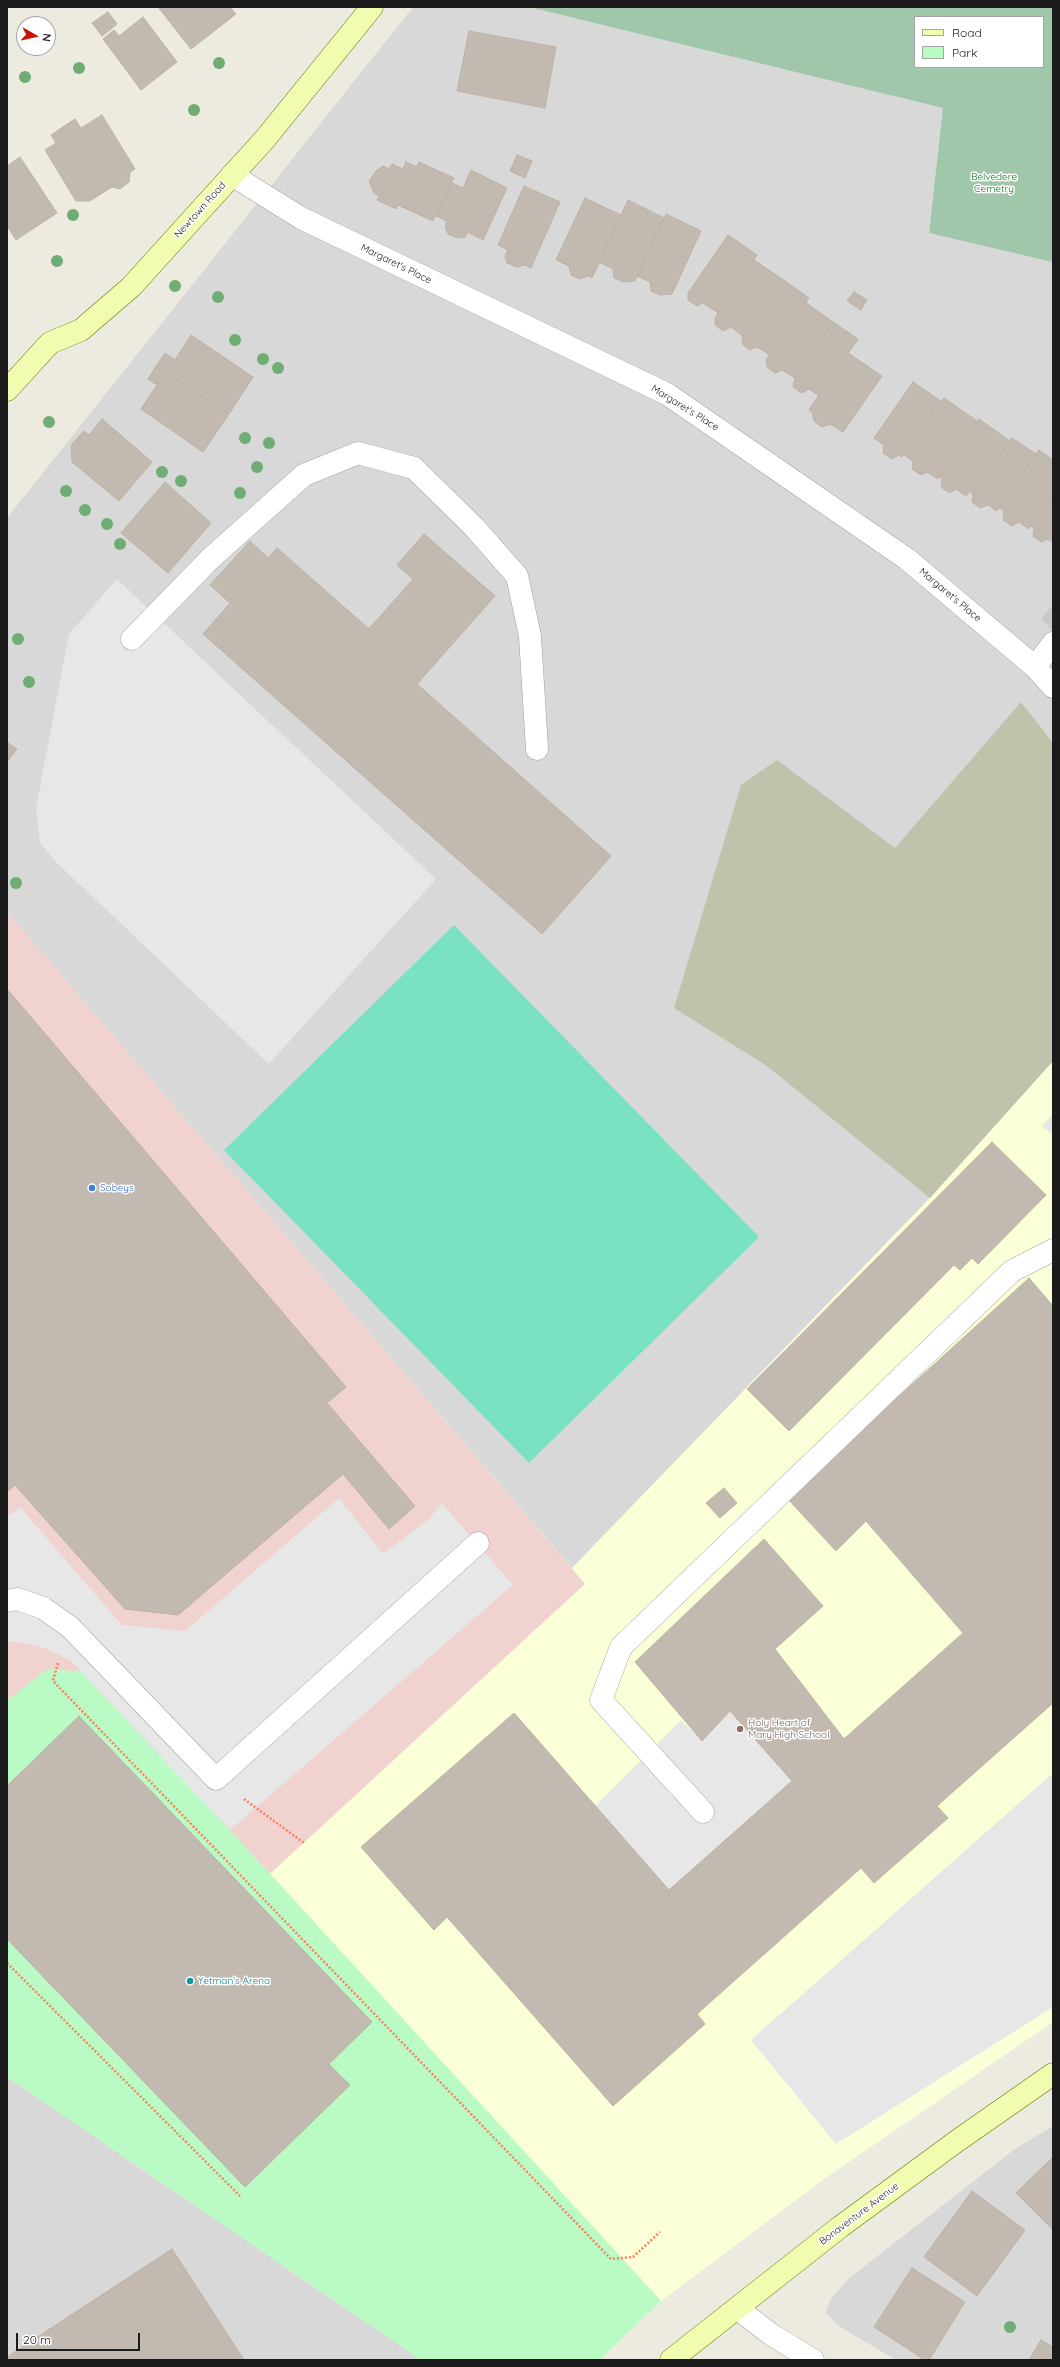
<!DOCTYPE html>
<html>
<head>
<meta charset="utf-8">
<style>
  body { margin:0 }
  #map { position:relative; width:1060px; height:2367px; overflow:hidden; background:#edeae0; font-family:Quicksand,sans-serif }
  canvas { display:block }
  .frame { position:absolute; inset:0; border:8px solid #1b1b1b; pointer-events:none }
  .legend { position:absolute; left:914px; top:16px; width:130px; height:52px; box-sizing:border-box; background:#fff; border:1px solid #a4a4a4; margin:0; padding:5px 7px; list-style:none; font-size:12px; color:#1b1b1b }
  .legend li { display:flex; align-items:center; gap:8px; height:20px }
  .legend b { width:20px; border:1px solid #a4a4a4 }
  .north { position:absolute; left:16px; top:16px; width:40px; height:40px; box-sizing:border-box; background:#fff; border:1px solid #a4a4a4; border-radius:50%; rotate:98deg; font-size:11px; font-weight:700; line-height:16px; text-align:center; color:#1b1b1b }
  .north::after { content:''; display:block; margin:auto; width:14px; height:18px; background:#c71200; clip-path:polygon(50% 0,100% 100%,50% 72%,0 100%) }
  .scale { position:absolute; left:16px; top:2333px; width:124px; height:18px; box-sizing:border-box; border:2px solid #1b1b1b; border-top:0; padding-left:5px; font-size:12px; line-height:14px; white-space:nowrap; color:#1b1b1b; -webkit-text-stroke:3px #fff; paint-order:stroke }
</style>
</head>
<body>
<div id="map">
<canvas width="1060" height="2367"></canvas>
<div class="frame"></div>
<ul class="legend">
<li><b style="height:5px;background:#f1fcb0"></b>Road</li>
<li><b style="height:11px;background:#bafbc5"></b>Park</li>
</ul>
<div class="north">N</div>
<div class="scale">20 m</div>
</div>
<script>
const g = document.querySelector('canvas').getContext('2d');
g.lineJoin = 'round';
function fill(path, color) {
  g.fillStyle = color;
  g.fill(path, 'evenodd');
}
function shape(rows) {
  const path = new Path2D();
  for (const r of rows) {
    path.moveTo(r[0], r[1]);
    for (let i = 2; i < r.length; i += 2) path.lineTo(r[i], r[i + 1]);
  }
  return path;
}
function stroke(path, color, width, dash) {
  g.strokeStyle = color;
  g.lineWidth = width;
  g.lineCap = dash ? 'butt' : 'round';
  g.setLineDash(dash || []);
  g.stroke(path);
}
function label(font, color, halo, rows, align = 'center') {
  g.font = font + ' Quicksand,sans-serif';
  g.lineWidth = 3;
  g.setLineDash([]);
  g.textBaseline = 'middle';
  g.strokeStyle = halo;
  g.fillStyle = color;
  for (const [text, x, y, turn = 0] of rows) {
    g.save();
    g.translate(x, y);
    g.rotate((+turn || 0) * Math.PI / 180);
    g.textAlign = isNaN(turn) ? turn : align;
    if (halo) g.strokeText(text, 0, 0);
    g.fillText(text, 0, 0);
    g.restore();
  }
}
fill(shape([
  [413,7,529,7,944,108,929,233,1053,255,1053,1061,930,1198,572,1568,7,912,7,518],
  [7,2077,421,2360,7,2360],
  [1053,2126,1053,2360,896,2360,837,2325,826,2312,830,2300,848,2279,1015,2149]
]), '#d9d8d8');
fill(shape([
  [7,912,585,1584,270,1874,80,1671,46,1670,7,1701]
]), '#f0d2ce');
fill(shape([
  [1053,1061,1053,2022,827,2177,661,2301,270,1874,585,1584,572,1568,930,1198]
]), '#fbffd8');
fill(shape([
  [1053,605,1053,631,1041,619]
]), '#c9c9c9');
fill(shape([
  [1021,702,1053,743,1053,1061,930,1198,767,1066,674,1008,741,785,777,760,895,848]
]), '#c0c2ac');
fill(shape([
  [529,7,1053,7,1053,262,929,233,943,108],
  [915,17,1043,17,1043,67,915,67]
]), '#a0c7aa');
fill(shape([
  [46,1670,80,1671,230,1830,661,2301,599,2360,421,2360,7,2077,7,1701]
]), '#bafbc5');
fill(shape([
  [454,925,759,1237,529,1463,224,1150]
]), '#7ae1c2');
fill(shape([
  [117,579,436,879,269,1064,57,863,40,843,36,808,69,634],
  [1053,1114,1053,1134,1042,1126],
  [339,1498,383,1554,429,1519,442,1503,513,1585,230,1830,70,1660,45,1648,12,1641,7,1643,7,1516,20,1507,122,1625,185,1631],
  [730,1711,792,1781,669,1890,595,1806,681,1720,702,1741],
  [1053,1773,1053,2007,836,2144,751,2040]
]), '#e7e7e7');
const building = shape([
  [158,7,230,7,236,14,191,49,158,7],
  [108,12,117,24,102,36,92,23,108,12],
  [143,17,177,62,141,90,103,39,114,30,119,36,143,17],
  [469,31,556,47,545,108,457,91,469,31],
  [102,115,135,169,130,172,129,182,120,189,112,187,90,201,76,201,45,150,56,143,51,135,75,119,81,128,102,115],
  [517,155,532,161,525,178,510,171,517,155],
  [20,157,57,213,16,240,7,226,7,166,20,157],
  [406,162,417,167,419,162,454,178,433,221,398,205,396,209,377,200,379,196,374,193,369,181,376,171,383,166,389,169,392,164,403,169,406,162],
  [471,170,507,188,483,240,468,232,465,237,457,238,448,234,445,227,447,221,436,216,452,183,463,188,471,170],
  [524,186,560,202,531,268,525,265,517,267,507,263,505,256,508,250,498,245,524,186],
  [585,198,621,215,592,278,588,276,580,279,571,275,569,266,556,260,585,198],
  [628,200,664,218,635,281,623,282,614,278,613,269,599,262,628,200],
  [666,214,701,231,672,294,660,295,651,291,650,282,637,276,666,214],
  [728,235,757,255,718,313,703,303,697,306,688,300,688,293,728,235],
  [754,260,782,279,743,336,731,327,723,331,715,325,715,318,754,260],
  [782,279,809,298,770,355,757,347,750,350,742,344,743,336,782,279],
  [854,292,867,300,861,310,847,301,854,292],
  [806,303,833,322,795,378,782,370,775,373,767,367,766,360,806,303],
  [833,322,858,339,819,396,809,389,802,393,793,387,795,378,833,322],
  [191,335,253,377,229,414,156,366,165,353,175,360,191,335],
  [848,353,882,376,843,432,830,424,822,427,814,421,812,412,809,410,848,353],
  [156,366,229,414,203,452,141,409,157,385,148,379,156,366],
  [913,382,941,401,902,457,899,455,892,459,883,453,884,445,874,438,913,382],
  [944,398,977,421,938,479,927,472,921,475,912,469,913,461,904,455,944,398],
  [102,419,152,462,119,501,72,462,71,445,84,431,89,435,102,419],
  [979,419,1010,441,973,494,970,491,966,496,956,489,950,493,941,487,942,479,939,476,979,419],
  [1012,438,1036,454,997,511,988,505,980,508,972,502,973,494,1012,438],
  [1039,450,1053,460,1053,494,1029,529,1019,522,1012,526,1003,520,1004,511,999,507,1039,450],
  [165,482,211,523,168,573,121,533,165,482],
  [1053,494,1053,542,1048,539,1041,542,1033,536,1034,528,1031,526,1053,494],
  [424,534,495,596,417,684,611,856,542,934,203,634,230,603,210,585,250,541,268,558,277,548,369,629,413,579,397,565,424,534],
  [7,742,17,749,7,762,7,742],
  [7,989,346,1387,327,1403,415,1506,389,1529,343,1474,178,1615,125,1609,15,1485,7,1492,7,989],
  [992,1142,1046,1195,978,1264,972,1258,960,1270,954,1265,789,1431,747,1389,992,1142],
  [1029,1278,1053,1306,1053,1703,937,1806,948,1818,874,1883,861,1868,697,2014,705,2024,613,2106,447,1917,434,1930,361,1847,514,1713,669,1890,792,1781,730,1711,702,1741,635,1662,764,1539,823,1606,775,1649,844,1739,963,1633,866,1521,836,1551,787,1498,1029,1278],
  [724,1488,737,1503,720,1518,706,1503,724,1488],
  [79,1716,372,2022,329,2064,350,2085,245,2187,7,1939,7,1786,79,1716],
  [1053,2157,1053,2230,1016,2193,1053,2157],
  [972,2191,1025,2230,977,2296,924,2257,972,2191],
  [172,2249,244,2360,7,2360,7,2357,172,2249],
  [912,2268,965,2302,929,2360,925,2360,874,2327,912,2268],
  [1041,2340,1053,2347,1053,2360,1029,2360,1041,2340]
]);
fill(building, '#c2b9b0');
stroke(building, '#bfb2a2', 1);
const lane = shape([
  [132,639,211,558,304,475,358,453,414,468,474,527,517,576,530,636,537,749],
  [1035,667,1053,643],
  [7,1601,17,1599,43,1608,70,1627,216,1779,478,1543],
  [703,1812,601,1700,621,1647,1012,1271,1053,1250]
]);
const street = shape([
  [232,175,301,218,667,394,907,559,1035,667,1053,687],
  [738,2309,772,2335,813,2360]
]);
const secondary = shape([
  [7,390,50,343,81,330,131,287,265,139,372,7],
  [671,2360,840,2227,957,2141,1053,2074]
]);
stroke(lane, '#a2a2a2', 23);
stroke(street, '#a2a2a2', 23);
stroke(secondary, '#5d7401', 23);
stroke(shape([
  [58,1663,53,1681,611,2259,633,2257,660,2232],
  [244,1799,304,1843],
  [7,1963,240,2196]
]), '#ff7e60', 2.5, [2, 2]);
stroke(lane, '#fff', 22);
stroke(street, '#fff', 22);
stroke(secondary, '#f1fcb0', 22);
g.fillStyle = '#6eae74';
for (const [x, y] of [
  [219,63],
  [79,68],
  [25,77],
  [194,110],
  [73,215],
  [57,261],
  [175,286],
  [218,297],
  [235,340],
  [263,359],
  [278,368],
  [49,422],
  [245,438],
  [269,443],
  [257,467],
  [162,472],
  [181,481],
  [66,491],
  [240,493],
  [85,510],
  [107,524],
  [120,544],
  [18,639],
  [29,682],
  [16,883],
  [1010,2327]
]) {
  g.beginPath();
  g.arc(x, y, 6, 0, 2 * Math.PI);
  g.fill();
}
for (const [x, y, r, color] of [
  [92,1188,4,"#3f7fe0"],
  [740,1729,4,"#8d6e63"],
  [190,1981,4,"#0f9aa8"]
]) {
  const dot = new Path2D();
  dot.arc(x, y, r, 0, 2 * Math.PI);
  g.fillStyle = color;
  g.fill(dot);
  stroke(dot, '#fff', 1.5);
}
label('10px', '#077c1b', '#fff', [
  ["Belvedere",994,177],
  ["Cemetry",994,189]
]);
label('10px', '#1b1b1b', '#fff', [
  ["Newtown Road",200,210,-48],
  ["Margaret's Place",396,264,26],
  ["Margaret's Place",685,408,32],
  ["Margaret's Place",950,595,40],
  ["Bonaventure Avenue",859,2214,-37]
]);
label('10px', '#366cbe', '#fff', [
  ["Sobeys",100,1188]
], 'left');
label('10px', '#785e54', '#fff', [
  ["Holy Heart of",748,1723],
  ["Mary High School",748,1735]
], 'left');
label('10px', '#0d838f', '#fff', [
  ["Yetman's Arena",198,1981]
], 'left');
</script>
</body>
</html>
